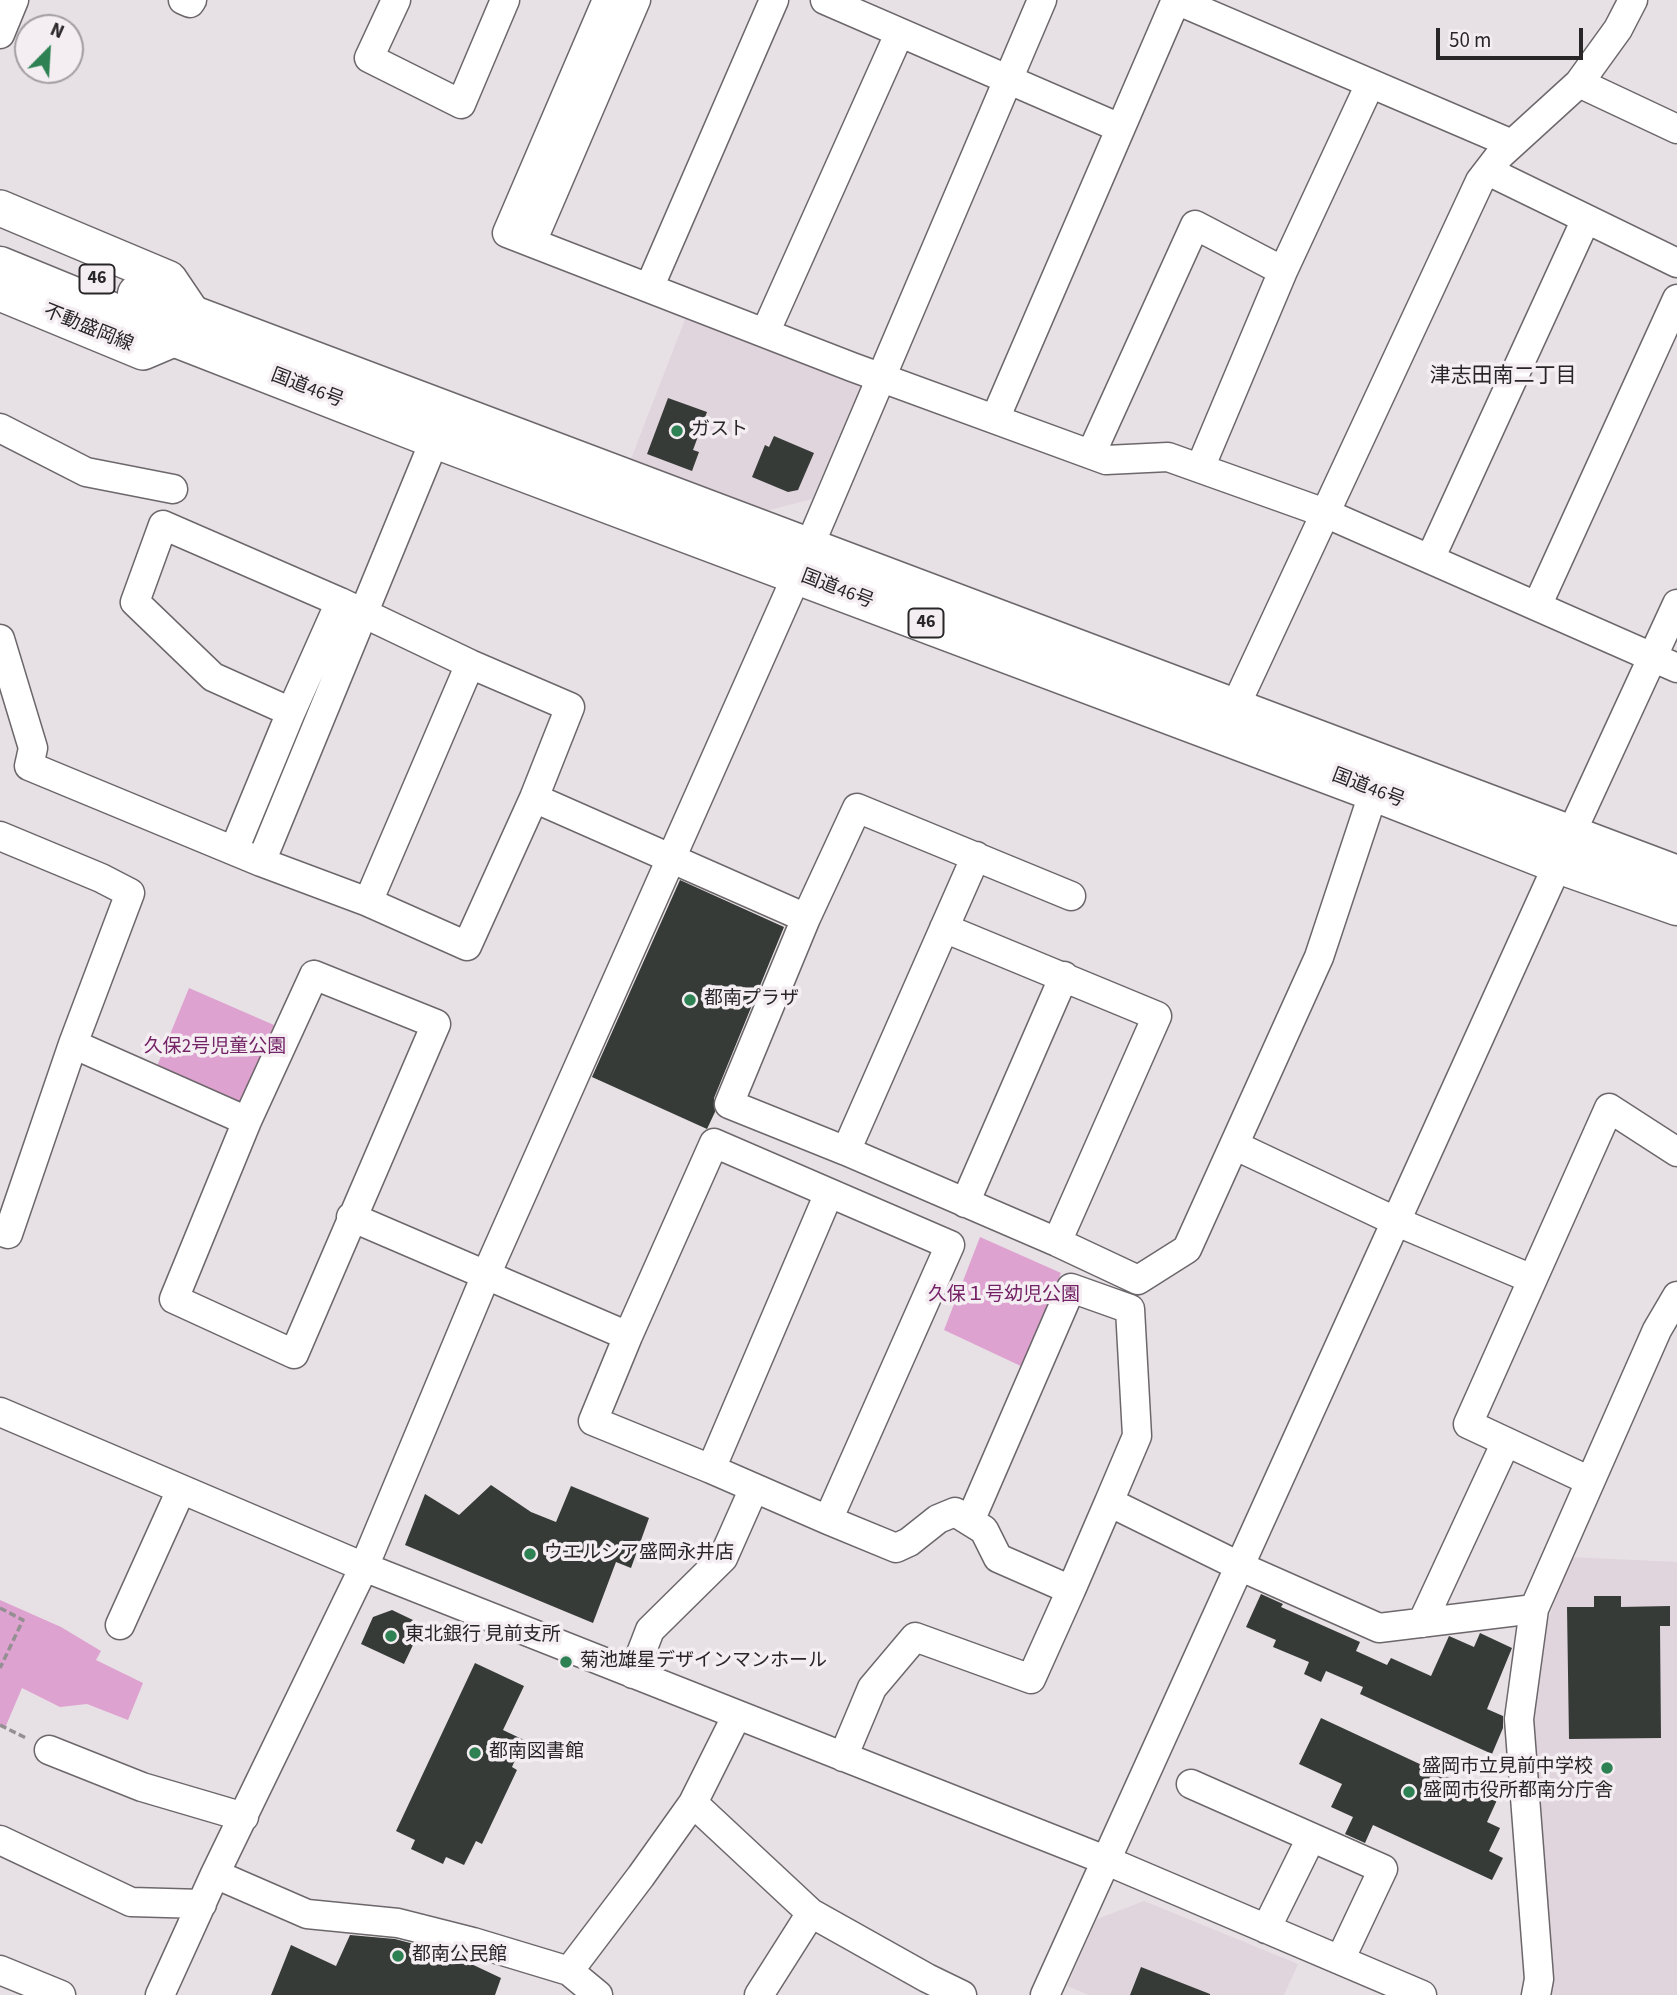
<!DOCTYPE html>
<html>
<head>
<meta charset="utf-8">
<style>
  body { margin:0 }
  #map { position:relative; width:1677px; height:1995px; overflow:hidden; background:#e7e1e5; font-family:"Source Sans 3",sans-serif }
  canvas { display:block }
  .north { position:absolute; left:14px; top:14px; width:70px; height:70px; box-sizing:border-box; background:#f4eef2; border:2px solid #a29ea1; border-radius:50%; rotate:24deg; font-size:19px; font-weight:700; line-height:28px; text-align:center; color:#282627 }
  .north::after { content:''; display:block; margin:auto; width:24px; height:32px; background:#2e8153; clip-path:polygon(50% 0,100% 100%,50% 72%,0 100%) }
  .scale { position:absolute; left:1436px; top:28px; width:147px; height:32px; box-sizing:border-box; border:4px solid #282627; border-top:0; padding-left:9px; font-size:21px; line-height:24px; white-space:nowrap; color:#282627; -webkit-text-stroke:5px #f4eef2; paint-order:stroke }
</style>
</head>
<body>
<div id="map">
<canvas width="1677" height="1995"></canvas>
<div class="north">N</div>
<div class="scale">50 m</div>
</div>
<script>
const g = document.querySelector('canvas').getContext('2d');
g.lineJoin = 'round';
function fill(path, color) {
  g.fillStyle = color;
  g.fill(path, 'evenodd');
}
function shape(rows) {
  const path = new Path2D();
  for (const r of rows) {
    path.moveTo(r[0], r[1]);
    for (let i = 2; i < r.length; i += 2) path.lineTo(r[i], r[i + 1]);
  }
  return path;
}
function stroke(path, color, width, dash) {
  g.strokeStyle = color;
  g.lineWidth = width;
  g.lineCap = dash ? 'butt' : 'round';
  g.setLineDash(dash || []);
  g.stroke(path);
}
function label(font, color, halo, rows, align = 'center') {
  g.font = font + ' "Source Sans 3","Noto Sans JP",sans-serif';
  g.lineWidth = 7;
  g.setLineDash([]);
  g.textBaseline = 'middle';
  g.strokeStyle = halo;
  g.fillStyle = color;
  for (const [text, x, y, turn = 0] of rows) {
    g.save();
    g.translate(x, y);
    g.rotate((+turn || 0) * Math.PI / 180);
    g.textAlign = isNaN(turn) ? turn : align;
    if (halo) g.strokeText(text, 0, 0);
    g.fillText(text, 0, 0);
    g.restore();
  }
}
fill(shape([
  [691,304,867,372,812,499,766,511,631,459],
  [1569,1557,1677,1562,1677,1995,1548,1995,1543,1842,1529,1694,1542,1639],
  [1144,1901,1298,1964,1284,1995,1089,1995,1067,1986,1097,1919]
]), '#e0d4dd');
fill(shape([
  [189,988,274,1025,241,1110,155,1071],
  [980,1237,1061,1273,1025,1368,944,1330],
  [0,1600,61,1627,101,1651,96,1660,143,1683,128,1720,87,1704,60,1707,22,1688,5,1728,0,1725]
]), '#dea2d0');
fill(shape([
  [668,398,707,412,693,450,699,452,692,471,647,454],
  [774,436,814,453,798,490,788,492,752,477,765,445,769,447],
  [680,880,784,927,714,1098,715,1112,707,1129,592,1077],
  [491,1485,531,1512,556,1522,571,1486,649,1518,631,1568,616,1562,593,1623,405,1545,425,1494,459,1515],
  [1261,1594,1283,1604,1281,1607,1360,1642,1356,1651,1387,1665,1391,1658,1431,1676,1449,1636,1474,1647,1480,1633,1512,1648,1487,1709,1503,1716,1503,1728,1492,1754,1360,1694,1363,1687,1326,1671,1321,1682,1304,1674,1309,1662,1273,1647,1276,1640,1246,1627],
  [1594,1596,1621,1596,1621,1607,1670,1606,1670,1626,1660,1626,1661,1738,1569,1739,1567,1607,1594,1607],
  [392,1610,413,1620,411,1624,421,1628,404,1664,361,1644,373,1617],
  [475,1663,524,1686,503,1730,524,1740,512,1767,517,1770,482,1844,476,1841,464,1865,446,1857,443,1864,411,1849,415,1840,396,1831],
  [1321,1718,1497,1800,1487,1822,1500,1828,1489,1851,1503,1858,1492,1880,1373,1825,1365,1843,1345,1834,1353,1817,1331,1807,1342,1784,1299,1764],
  [350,1935,395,1939,448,1953,501,1978,495,1995,271,1995,291,1945,336,1966],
  [1141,1967,1210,1994,1210,1995,1130,1995]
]), '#363b37');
const minor = shape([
  [183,0,190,3,192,0],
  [396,0,369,58,461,104,505,0],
  [607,0,507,233,852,367,1106,460,1168,457,1325,513,1677,668],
  [825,0,1120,128],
  [0,34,14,0],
  [1579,83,1677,129],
  [1488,171,1677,263],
  [532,242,636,0],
  [649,288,774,0],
  [765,333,899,34],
  [995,419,1176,0,1512,144],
  [0,428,86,472,173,489],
  [1091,454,1195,225,1283,271],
  [1200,468,1283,271,1370,84],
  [1430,559,1586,219],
  [1537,606,1677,299],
  [0,639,33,748,29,766,261,862,368,902,467,946,534,798,570,707,470,664,340,602,163,525,135,602,213,677,291,712],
  [1234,709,1480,181,1500,155,1579,83,1618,29,1633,0],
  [534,798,806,918],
  [0,836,101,878,130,893,73,1044,247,1121],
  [1570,836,1677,604],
  [234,850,291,712,340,602],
  [261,862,435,439],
  [1071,896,857,808,806,918,729,1104,846,1151,1057,1242,1138,1280,1187,1249,1319,957,1379,776],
  [368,902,470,664],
  [944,928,1157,1016,1057,1242],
  [314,975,436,1024,294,1354,174,1299,247,1121,314,975],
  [1234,1145,1395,1221,1532,1279],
  [846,1151,976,856],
  [965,1203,1064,976],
  [351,1217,628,1336],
  [0,1231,8,1234,73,1044],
  [0,1412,364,1567,1105,1860,1422,1995],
  [711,1469,829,1193],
  [1590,1481,1468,1424,1609,1108,1677,1152],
  [828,1520,950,1245,714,1143,628,1336,593,1421,711,1469,828,1520,896,1548,909,1542,938,1519,955,1512,984,1530,998,1558,1071,1590,1109,1502,1239,1566,1379,1628,1534,1609],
  [970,1521,1071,1288,1130,1309,1137,1436,1109,1502],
  [1422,1623,1506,1442],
  [120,1625,181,1490],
  [633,1674,650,1630,723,1558,754,1488],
  [49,1750,142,1787,244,1817],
  [843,1757,872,1688,915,1637,1031,1679,1071,1590],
  [1191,1784,1383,1869,1340,1960],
  [693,1803,811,1913,927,1978,962,1995],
  [0,1840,131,1902,202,1904],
  [215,1874,307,1914,398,1923,473,1942,569,1971,598,1995],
  [1266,1929,1311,1838],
  [0,1970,61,1995],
  [569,1971,641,1876,693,1803,737,1715],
  [160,1995,215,1874,364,1567,486,1275,797,575,1042,0],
  [759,1995,811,1913],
  [1045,1995,1558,864],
  [1536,1995,1539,1979,1519,1719,1534,1609,1657,1330,1677,1296]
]);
const major = shape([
  [0,208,169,279,194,316],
  [0,293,143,352,176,338]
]);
const highway = shape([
  [0,266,176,338,435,439,1372,791,1558,864,1677,906],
  [137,294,1677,875]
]);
stroke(minor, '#6c676b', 31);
stroke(major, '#6c676b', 38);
stroke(highway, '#6c676b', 41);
stroke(shape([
  [0,1608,23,1620,0,1668],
  [0,1725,28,1739]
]), '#948f92', 3.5, [7, 3.5]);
stroke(minor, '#fff', 28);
stroke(major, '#fff', 35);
stroke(highway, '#fff', 38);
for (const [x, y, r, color] of [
  [677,431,7,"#2e8153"],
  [690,1000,7,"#2e8153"],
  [530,1554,7,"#2e8153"],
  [391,1636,7,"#2e8153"],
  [566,1662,7,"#2e8153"],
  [475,1753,7,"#2e8153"],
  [1607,1768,7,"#2e8153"],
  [1409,1792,7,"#2e8153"],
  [398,1956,7,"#2e8153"]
]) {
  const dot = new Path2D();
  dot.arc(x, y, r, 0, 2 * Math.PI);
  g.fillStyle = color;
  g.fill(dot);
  stroke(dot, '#f4eef2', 2.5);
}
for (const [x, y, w] of [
  [97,279,35],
  [926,623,35]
]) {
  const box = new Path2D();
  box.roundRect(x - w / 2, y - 14.5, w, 29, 5);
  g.fillStyle = '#f4eef2';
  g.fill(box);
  stroke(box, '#282627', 2);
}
label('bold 18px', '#282627', null, [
  ["46",97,279],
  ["46",926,623]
]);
label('19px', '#282627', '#f4eef2', [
  ["不動盛岡線",88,329,22],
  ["国道46号",307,389,21],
  ["国道46号",837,590,21],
  ["国道46号",1368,789,21]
]);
label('19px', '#282627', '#f4eef2', [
  ["ガスト",691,431],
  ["都南プラザ",704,1000],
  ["ウエルシア盛岡永井店",544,1554],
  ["東北銀行 見前支所",405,1636],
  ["菊池雄星デザインマンホール",580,1662],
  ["都南図書館",489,1753],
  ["盛岡市立見前中学校",1593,1768,"right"],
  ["盛岡市役所都南分庁舎",1423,1792],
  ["都南公民館",412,1956]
], 'left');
label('19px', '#742266', '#f4eef2', [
  ["久保2号児童公園",215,1048],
  ["久保１号幼児公園",1004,1296]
]);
label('21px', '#282627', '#f4eef2', [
  ["津志田南二丁目",1503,377]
]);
</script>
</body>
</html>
